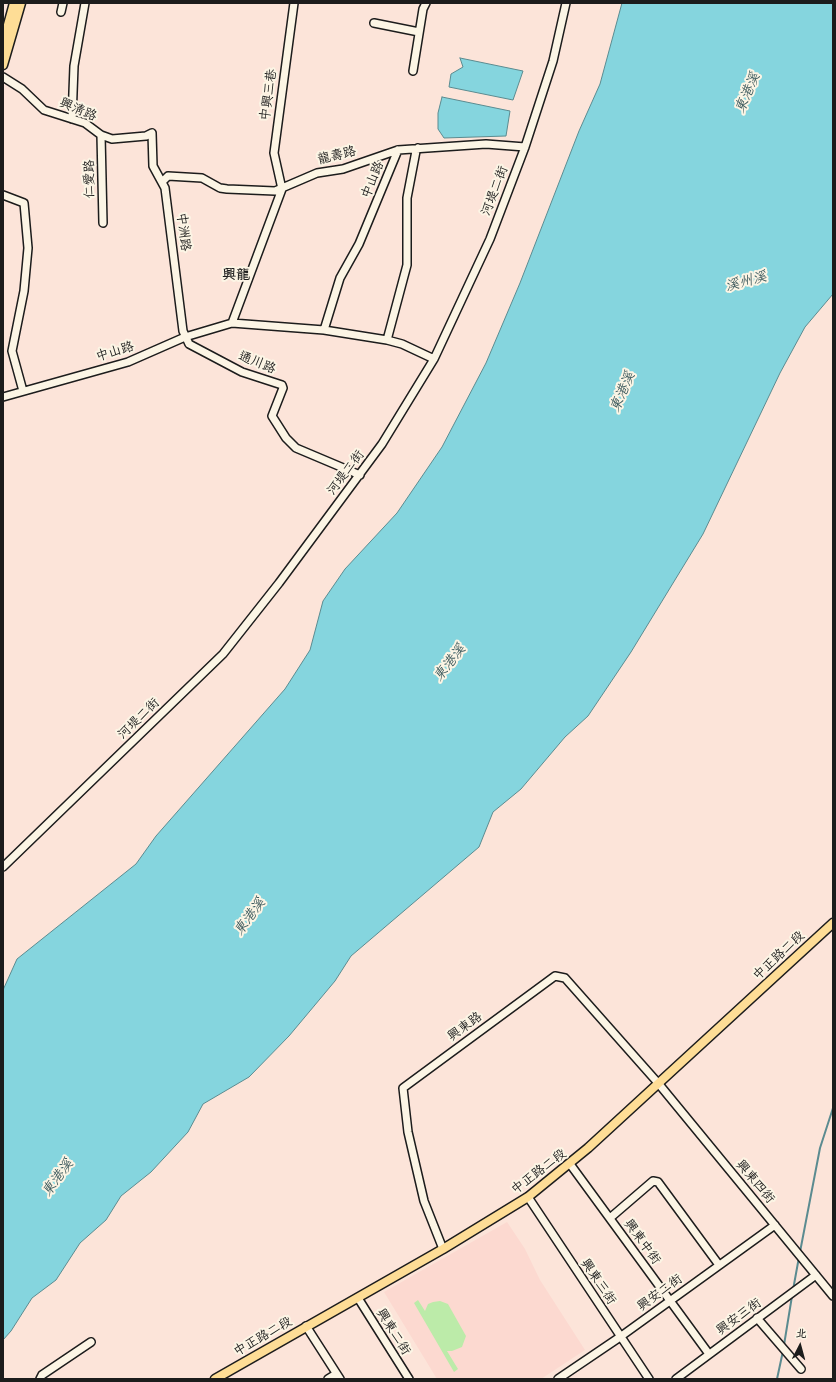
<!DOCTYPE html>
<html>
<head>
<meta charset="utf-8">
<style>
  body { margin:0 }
  #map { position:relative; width:836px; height:1382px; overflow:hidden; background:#fce4d9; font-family:"Balsamiq Sans","LXGW WenKai TC",sans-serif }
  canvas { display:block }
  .frame { position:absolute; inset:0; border:4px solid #1c1c1c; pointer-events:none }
  .north { position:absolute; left:780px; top:1326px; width:40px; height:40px; -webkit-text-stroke:3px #fcf5e5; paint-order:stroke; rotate:6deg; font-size:11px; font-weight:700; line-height:16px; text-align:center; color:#1c1c1c }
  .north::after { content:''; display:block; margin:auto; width:14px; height:18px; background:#1c1c1c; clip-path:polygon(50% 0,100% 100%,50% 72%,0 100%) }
</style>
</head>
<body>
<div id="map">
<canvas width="836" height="1382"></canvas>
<div class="frame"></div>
<div class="north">北</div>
</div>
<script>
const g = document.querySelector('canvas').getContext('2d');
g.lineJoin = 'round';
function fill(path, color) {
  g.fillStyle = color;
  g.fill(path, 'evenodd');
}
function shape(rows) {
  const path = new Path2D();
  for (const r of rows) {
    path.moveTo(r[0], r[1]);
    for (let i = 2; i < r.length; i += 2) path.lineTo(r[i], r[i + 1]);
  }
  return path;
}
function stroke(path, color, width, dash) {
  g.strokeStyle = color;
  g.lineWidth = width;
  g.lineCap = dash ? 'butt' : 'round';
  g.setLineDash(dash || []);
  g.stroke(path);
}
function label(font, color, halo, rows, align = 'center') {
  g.font = font + ' "Balsamiq Sans","LXGW WenKai TC",sans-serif';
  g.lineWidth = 4;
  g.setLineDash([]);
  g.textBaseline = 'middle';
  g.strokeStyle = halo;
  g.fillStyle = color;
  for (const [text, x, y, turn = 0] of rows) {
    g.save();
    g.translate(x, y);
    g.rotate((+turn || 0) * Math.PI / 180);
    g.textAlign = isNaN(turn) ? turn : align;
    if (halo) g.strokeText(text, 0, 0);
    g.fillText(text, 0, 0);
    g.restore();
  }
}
fill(shape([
  [507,1222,525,1249,540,1280,585,1350,541,1379,437,1379,384,1292]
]), '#fcd9d0');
fill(shape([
  [418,1300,425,1311,428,1304,433,1302,440,1301,448,1304,466,1336,462,1347,452,1351,447,1351,458,1369,454,1372,414,1303]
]), '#bceba9');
const water = shape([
  [622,3,833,3,833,294,805,327,780,373,703,534,631,652,588,716,565,737,521,789,493,812,479,847,351,956,335,981,289,1036,249,1077,203,1104,188,1132,151,1172,121,1196,106,1220,80,1243,56,1280,32,1298,11,1331,3,1340,3,990,17,959,136,864,156,836,285,689,310,650,323,601,345,569,397,513,442,447,486,363,520,283,579,131,600,84,622,3],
  [460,58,523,71,513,100,449,87,451,74,463,67,460,58],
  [442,97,510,111,506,136,444,138,438,129,438,113,442,97]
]);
fill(water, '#85d5de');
stroke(water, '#5b8b90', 1);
stroke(shape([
  [800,1252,820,1148,833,1108],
  [793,1290,799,1257],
  [784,1345,792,1296],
  [777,1379,783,1351]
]), '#5b8b90', 2);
const minor = shape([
  [61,12,63,3],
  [374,23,419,32],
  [413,71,423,9,426,3],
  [3,77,22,89,44,110,85,123,101,135,112,139,146,136,152,133,153,166,165,188,183,331,189,344,242,372,282,385,283,388,272,416,286,438,296,448,360,475],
  [72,119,74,66,85,3],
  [101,135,103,223],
  [418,148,416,151,407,198,407,265,387,340,402,344,434,359],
  [162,182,168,176,202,178,220,188,227,189,275,191,317,173,343,169,398,150,486,144,525,147],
  [3,195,24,203,28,248,24,291,12,351,23,391],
  [232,323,282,189,274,153,294,3],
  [324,330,340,278,359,244,398,150],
  [3,397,128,362,185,337,232,323,324,330,387,340],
  [3,867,223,654,279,583,382,444,434,359,490,239,525,147,553,61,566,3],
  [570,1164,709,1354],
  [528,1197,649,1379],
  [610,1218,653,1181,658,1182,719,1265],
  [443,1249,424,1201,408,1132,403,1088,555,976,565,978,658,1083,833,1296],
  [358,1298,409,1379],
  [757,1318,801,1369],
  [306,1326,340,1379],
  [40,1379,42,1375,91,1342],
  [328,1379,336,1374],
  [558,1379,620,1337,775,1225],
  [676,1379,816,1275]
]);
const major = shape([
  [3,43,14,3],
  [3,65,21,3],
  [215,1379,443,1249,528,1197,588,1148,833,923]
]);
stroke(minor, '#1c1c1c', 10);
stroke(major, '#1c1c1c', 11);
stroke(minor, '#fcf5e5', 7);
stroke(major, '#fedd96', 8);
label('13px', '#1c1c1c', '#fcf5e5', [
  ["中興三巷",269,95,-82],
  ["興清路",78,110,23],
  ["龍壽路",337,156,-14],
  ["仁愛路",90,179,-91],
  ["中山路",373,180,-68],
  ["河堤二街",495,191,-69],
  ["中洲路",183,232,83],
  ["中山路",115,352,-17],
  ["通川路",257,363,22],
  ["河堤二街",346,473,-53],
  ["河堤二街",139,719,-44],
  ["中正路二段",779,956,-43],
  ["興東路",465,1027,-36],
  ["中正路二段",539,1172,-37],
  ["興東四街",755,1182,50],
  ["興東中街",642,1242,54],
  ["興東三街",598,1282,56],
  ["興安二街",660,1293,-36],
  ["興安三街",739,1317,-36],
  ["興東二街",393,1332,58],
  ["中正路二段",263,1337,-30]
]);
label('italic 14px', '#415d60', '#fcf5e5', [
  ["東港溪",748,93,-67],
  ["溪州溪",746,282,-15],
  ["東港溪",623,392,-67],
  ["東港溪",450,663,-52],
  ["東港溪",250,917,-54],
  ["東港溪",58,1178,-54]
]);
label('bold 14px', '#1c1c1c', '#fcf5e5', [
  ["興龍",236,275]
]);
</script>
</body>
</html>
